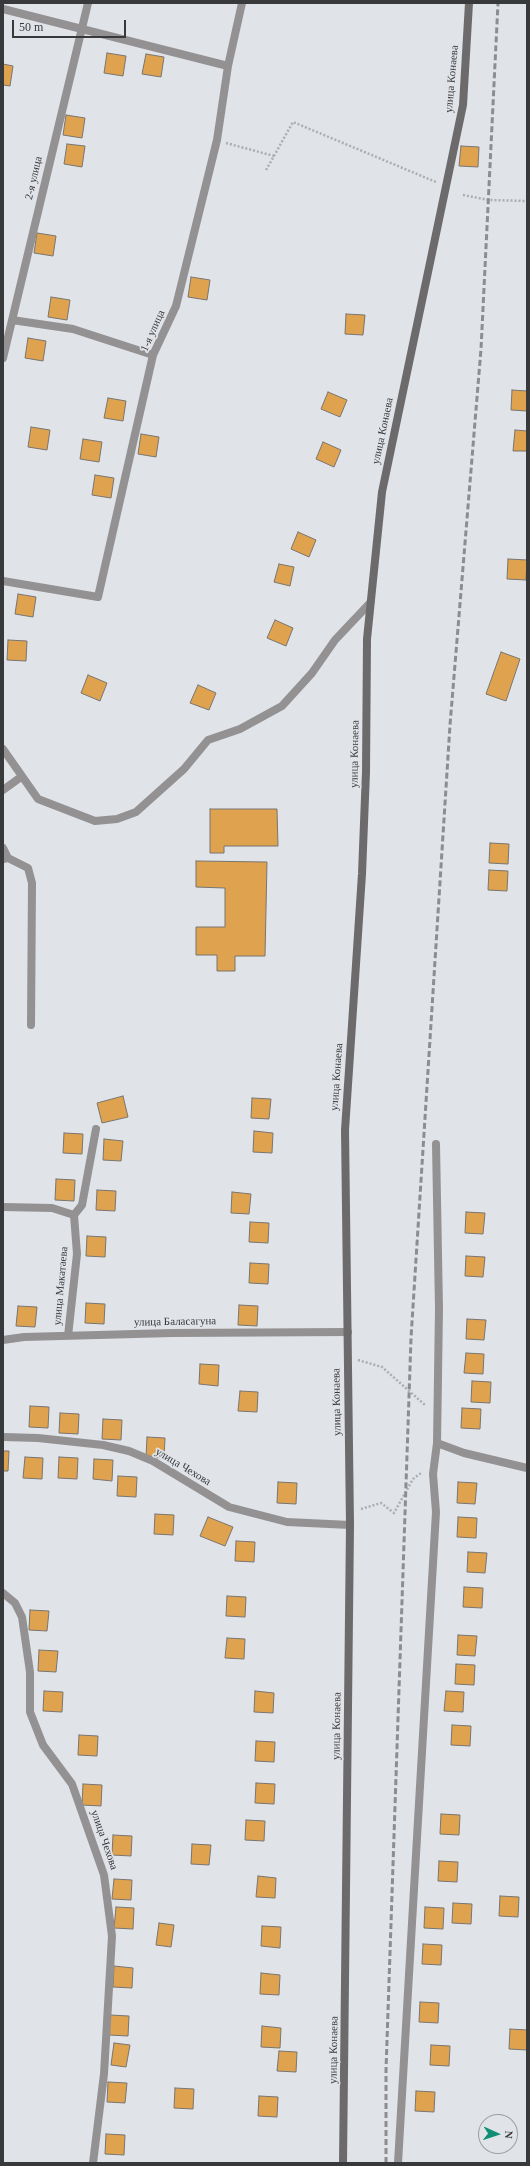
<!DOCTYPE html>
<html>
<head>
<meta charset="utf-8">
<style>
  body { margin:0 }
  #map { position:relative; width:530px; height:2166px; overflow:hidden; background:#e0e3e8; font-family:"Times New Roman",serif }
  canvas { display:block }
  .frame { position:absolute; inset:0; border:4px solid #38393b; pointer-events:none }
  .north { position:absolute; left:478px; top:2114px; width:40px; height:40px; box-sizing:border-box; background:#e0e3e8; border:1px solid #9d9fa3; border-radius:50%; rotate:93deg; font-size:11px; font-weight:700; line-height:16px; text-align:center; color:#38393b }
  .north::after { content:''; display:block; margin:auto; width:14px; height:18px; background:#128e74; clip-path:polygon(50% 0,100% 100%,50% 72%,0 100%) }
  .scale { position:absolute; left:12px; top:20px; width:114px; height:18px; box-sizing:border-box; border:2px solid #38393b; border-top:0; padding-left:5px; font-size:12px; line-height:14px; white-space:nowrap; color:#38393b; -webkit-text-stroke:3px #e0e3e8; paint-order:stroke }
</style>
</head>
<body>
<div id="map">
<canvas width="530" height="2166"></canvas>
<div class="frame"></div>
<div class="north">N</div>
<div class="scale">50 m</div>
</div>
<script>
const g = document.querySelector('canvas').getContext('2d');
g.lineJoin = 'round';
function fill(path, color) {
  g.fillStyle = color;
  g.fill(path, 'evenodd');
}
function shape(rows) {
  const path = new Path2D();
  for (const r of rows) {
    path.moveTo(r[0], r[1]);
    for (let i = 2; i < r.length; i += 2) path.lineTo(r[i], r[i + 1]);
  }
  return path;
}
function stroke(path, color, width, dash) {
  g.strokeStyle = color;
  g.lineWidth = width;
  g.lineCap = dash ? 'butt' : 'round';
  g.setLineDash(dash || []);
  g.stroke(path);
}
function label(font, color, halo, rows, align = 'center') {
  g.font = font + ' "Times New Roman",serif';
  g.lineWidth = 3.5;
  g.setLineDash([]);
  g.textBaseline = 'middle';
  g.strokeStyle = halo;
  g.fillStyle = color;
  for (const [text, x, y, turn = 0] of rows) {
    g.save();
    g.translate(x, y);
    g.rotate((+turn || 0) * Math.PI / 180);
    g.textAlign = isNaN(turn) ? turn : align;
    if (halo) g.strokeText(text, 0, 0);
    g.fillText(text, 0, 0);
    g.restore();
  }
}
const building = shape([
  [107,53,126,56,123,76,104,73,107,53],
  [146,54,164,57,161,77,142,74,146,54],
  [3,64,13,66,10,86,3,85,3,64],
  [66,115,85,118,82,138,63,135,66,115],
  [67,144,85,146,82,167,64,164,67,144],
  [461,146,479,147,478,167,459,166,461,146],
  [37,233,56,236,53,256,34,253,37,233],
  [191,277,210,280,207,300,188,297,191,277],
  [51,297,70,300,67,320,48,317,51,297],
  [346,314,365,315,363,335,345,334,346,314],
  [28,338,46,341,43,361,25,358,28,338],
  [512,390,527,391,527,411,511,410,512,390],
  [328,392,347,400,340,417,321,409,328,392],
  [108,398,126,401,123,421,104,418,108,398],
  [31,427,50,430,47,450,28,447,31,427],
  [515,430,527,431,527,451,513,451,515,430],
  [141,434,159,437,156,457,138,454,141,434],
  [83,439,102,442,99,462,80,459,83,439],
  [323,442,341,450,334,467,316,459,323,442],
  [95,475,114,478,111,498,92,495,95,475],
  [298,532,316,540,309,557,291,549,298,532],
  [508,559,527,560,526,580,507,579,508,559],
  [279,564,294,567,290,586,274,582,279,564],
  [18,594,36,597,33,617,15,614,18,594],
  [275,620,293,628,286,646,267,638,275,620],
  [8,640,27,641,26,661,7,660,8,640],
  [501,652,520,659,506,701,486,694,501,652],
  [88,675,107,683,100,701,81,693,88,675],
  [198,685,216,693,209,710,190,703,198,685],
  [210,809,277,809,278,846,224,846,224,853,210,853,210,809],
  [490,843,509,844,508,864,489,863,490,843],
  [196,861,267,862,265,956,235,956,235,971,217,971,217,955,196,955,196,927,225,927,225,888,196,887,196,861],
  [489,870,508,871,507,891,488,890,489,870],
  [123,1096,128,1117,102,1123,97,1103,123,1096],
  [252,1098,271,1099,269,1119,251,1118,252,1098],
  [254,1131,273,1133,272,1153,253,1152,254,1131],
  [64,1133,83,1134,82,1154,63,1153,64,1133],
  [104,1139,123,1141,121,1161,103,1160,104,1139],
  [56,1179,75,1180,74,1201,55,1200,56,1179],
  [97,1190,116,1191,115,1211,96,1210,97,1190],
  [232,1192,251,1194,249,1214,231,1213,232,1192],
  [466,1212,485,1213,483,1234,465,1233,466,1212],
  [250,1222,269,1223,268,1243,249,1242,250,1222],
  [87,1236,106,1237,105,1257,86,1256,87,1236],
  [466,1256,485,1257,483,1277,465,1276,466,1256],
  [250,1263,269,1264,268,1284,249,1283,250,1263],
  [86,1303,105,1304,104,1324,85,1323,86,1303],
  [239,1305,258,1306,257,1326,238,1325,239,1305],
  [18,1306,37,1307,35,1327,16,1326,18,1306],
  [467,1319,486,1320,484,1340,466,1339,467,1319],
  [466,1353,484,1354,483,1374,464,1373,466,1353],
  [200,1364,219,1365,218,1386,199,1384,200,1364],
  [472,1381,491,1382,490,1403,471,1402,472,1381],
  [240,1391,258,1392,257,1412,238,1411,240,1391],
  [30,1406,49,1407,48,1428,29,1427,30,1406],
  [462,1408,481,1409,480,1429,461,1428,462,1408],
  [60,1413,79,1414,78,1434,59,1433,60,1413],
  [103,1419,122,1420,121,1440,102,1439,103,1419],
  [147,1437,165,1438,164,1458,146,1457,147,1437],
  [3,1451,9,1451,8,1471,3,1471,3,1451],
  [25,1457,43,1458,42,1479,23,1478,25,1457],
  [59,1457,78,1458,77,1479,58,1478,59,1457],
  [94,1459,113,1460,112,1481,93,1479,94,1459],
  [118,1476,137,1477,136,1497,117,1496,118,1476],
  [278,1482,297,1483,296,1504,277,1503,278,1482],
  [458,1482,477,1483,475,1504,457,1503,458,1482],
  [155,1514,174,1515,173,1535,154,1534,155,1514],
  [208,1517,233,1527,225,1546,200,1536,208,1517],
  [458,1517,477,1518,476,1538,457,1537,458,1517],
  [236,1541,255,1542,254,1562,235,1561,236,1541],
  [468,1552,487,1553,485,1573,467,1572,468,1552],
  [464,1587,483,1588,482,1608,463,1607,464,1587],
  [227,1596,246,1597,245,1617,226,1616,227,1596],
  [30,1610,49,1611,47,1631,29,1630,30,1610],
  [458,1635,477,1636,475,1656,457,1655,458,1635],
  [227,1638,245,1639,244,1659,225,1658,227,1638],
  [39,1650,58,1651,56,1672,38,1671,39,1650],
  [456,1664,475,1665,474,1685,455,1684,456,1664],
  [44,1691,63,1692,62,1712,43,1711,44,1691],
  [255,1691,274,1693,273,1713,254,1712,255,1691],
  [446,1691,464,1692,463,1712,444,1711,446,1691],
  [452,1725,471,1726,470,1746,451,1745,452,1725],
  [79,1735,98,1736,97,1756,78,1755,79,1735],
  [256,1741,275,1742,274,1762,255,1761,256,1741],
  [256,1783,275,1784,274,1804,255,1803,256,1783],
  [83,1784,102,1785,101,1806,82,1805,83,1784],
  [441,1814,460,1815,459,1835,440,1834,441,1814],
  [246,1820,265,1821,264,1841,245,1840,246,1820],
  [113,1835,132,1836,131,1856,112,1855,113,1835],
  [192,1844,211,1845,209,1865,191,1864,192,1844],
  [439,1861,458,1862,457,1882,438,1881,439,1861],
  [258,1876,276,1878,275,1898,256,1897,258,1876],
  [114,1879,132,1880,131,1900,112,1899,114,1879],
  [500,1896,519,1897,518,1917,499,1916,500,1896],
  [453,1903,472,1904,471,1924,452,1923,453,1903],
  [116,1907,134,1908,133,1929,114,1928,116,1907],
  [425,1907,444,1908,443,1929,424,1928,425,1907],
  [159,1923,174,1925,171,1947,156,1945,159,1923],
  [262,1926,281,1927,280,1948,261,1946,262,1926],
  [423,1944,442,1945,441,1965,422,1964,423,1944],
  [114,1966,133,1968,132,1988,113,1987,114,1966],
  [261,1973,280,1975,279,1995,260,1994,261,1973],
  [420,2002,439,2003,438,2023,419,2022,420,2002],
  [110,2015,129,2016,128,2036,109,2035,110,2015],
  [262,2026,281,2028,280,2048,261,2047,262,2026],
  [510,2029,527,2030,527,2050,509,2049,510,2029],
  [114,2043,130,2045,126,2067,111,2065,114,2043],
  [431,2045,450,2046,449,2066,430,2065,431,2045],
  [279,2051,297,2052,296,2072,277,2071,279,2051],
  [108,2082,127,2083,125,2103,107,2102,108,2082],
  [175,2088,194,2089,193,2109,174,2108,175,2088],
  [416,2091,435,2092,434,2112,415,2111,416,2091],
  [259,2096,278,2097,277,2117,258,2116,259,2096],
  [106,2134,125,2135,124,2155,105,2154,106,2134]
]);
fill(building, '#dfa24f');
stroke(building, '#787571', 1);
stroke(shape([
  [226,143,274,156],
  [266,170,293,122,436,182],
  [463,195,489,200,527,201],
  [358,1360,382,1367,425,1405],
  [361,1509,381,1503,394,1513,413,1479,421,1473]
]), '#abadb1', 2.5, [2, 2]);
stroke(shape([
  [3,9,228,66],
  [12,320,73,329,153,355],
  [3,358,88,3],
  [3,581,98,597,153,355,176,306,217,140,228,66,242,3],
  [3,749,38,799,95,821,117,819,136,812,184,769,208,740,240,729,282,706,312,673,335,640,370,603],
  [3,790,21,777],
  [3,848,8,858],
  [3,859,8,858,28,868,32,883,31,1025],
  [3,1207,52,1208,74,1215,77,1254,68,1336],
  [74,1215,82,1205,96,1129],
  [3,1340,24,1337,172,1333,348,1332],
  [3,1437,38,1438,103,1445,129,1451,153,1461,229,1507,287,1522,350,1525],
  [437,1443,464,1453,527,1468],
  [3,1593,15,1603,22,1617,30,1672,30,1712,43,1745,72,1784,104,1875,112,1936,104,2074,93,2163],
  [398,2163,436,1512,433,1474,437,1443,439,1309,436,1144]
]), '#939192', 8);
stroke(shape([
  [343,2163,350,1525,345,1130,362,874,366,772,367,639,382,492,463,105,469,3]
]), '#6d6a6b', 8);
stroke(shape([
  [386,2163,386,2070,411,1338,450,725,481,349,498,3]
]), '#8b8d91', 3, [6, 3]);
label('11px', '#38393b', '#e0e3e8', [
  ["улица Конаева",452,79,-85],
  ["2-я улица",34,178,-77],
  ["1-я улица",153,331,-66],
  ["улица Конаева",383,431,-78],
  ["улица Конаева",355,754,-89],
  ["улица Конаева",337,1077,-86],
  ["улица Макатаева",61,1286,-85],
  ["улица Баласагуна",175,1322,-1],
  ["улица Конаева",337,1402,-91],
  ["улица Чехова",183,1467,31],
  ["улица Конаева",337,1726,-89],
  ["улица Чехова",104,1840,71],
  ["улица Конаева",334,2050,-89]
]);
</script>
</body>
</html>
